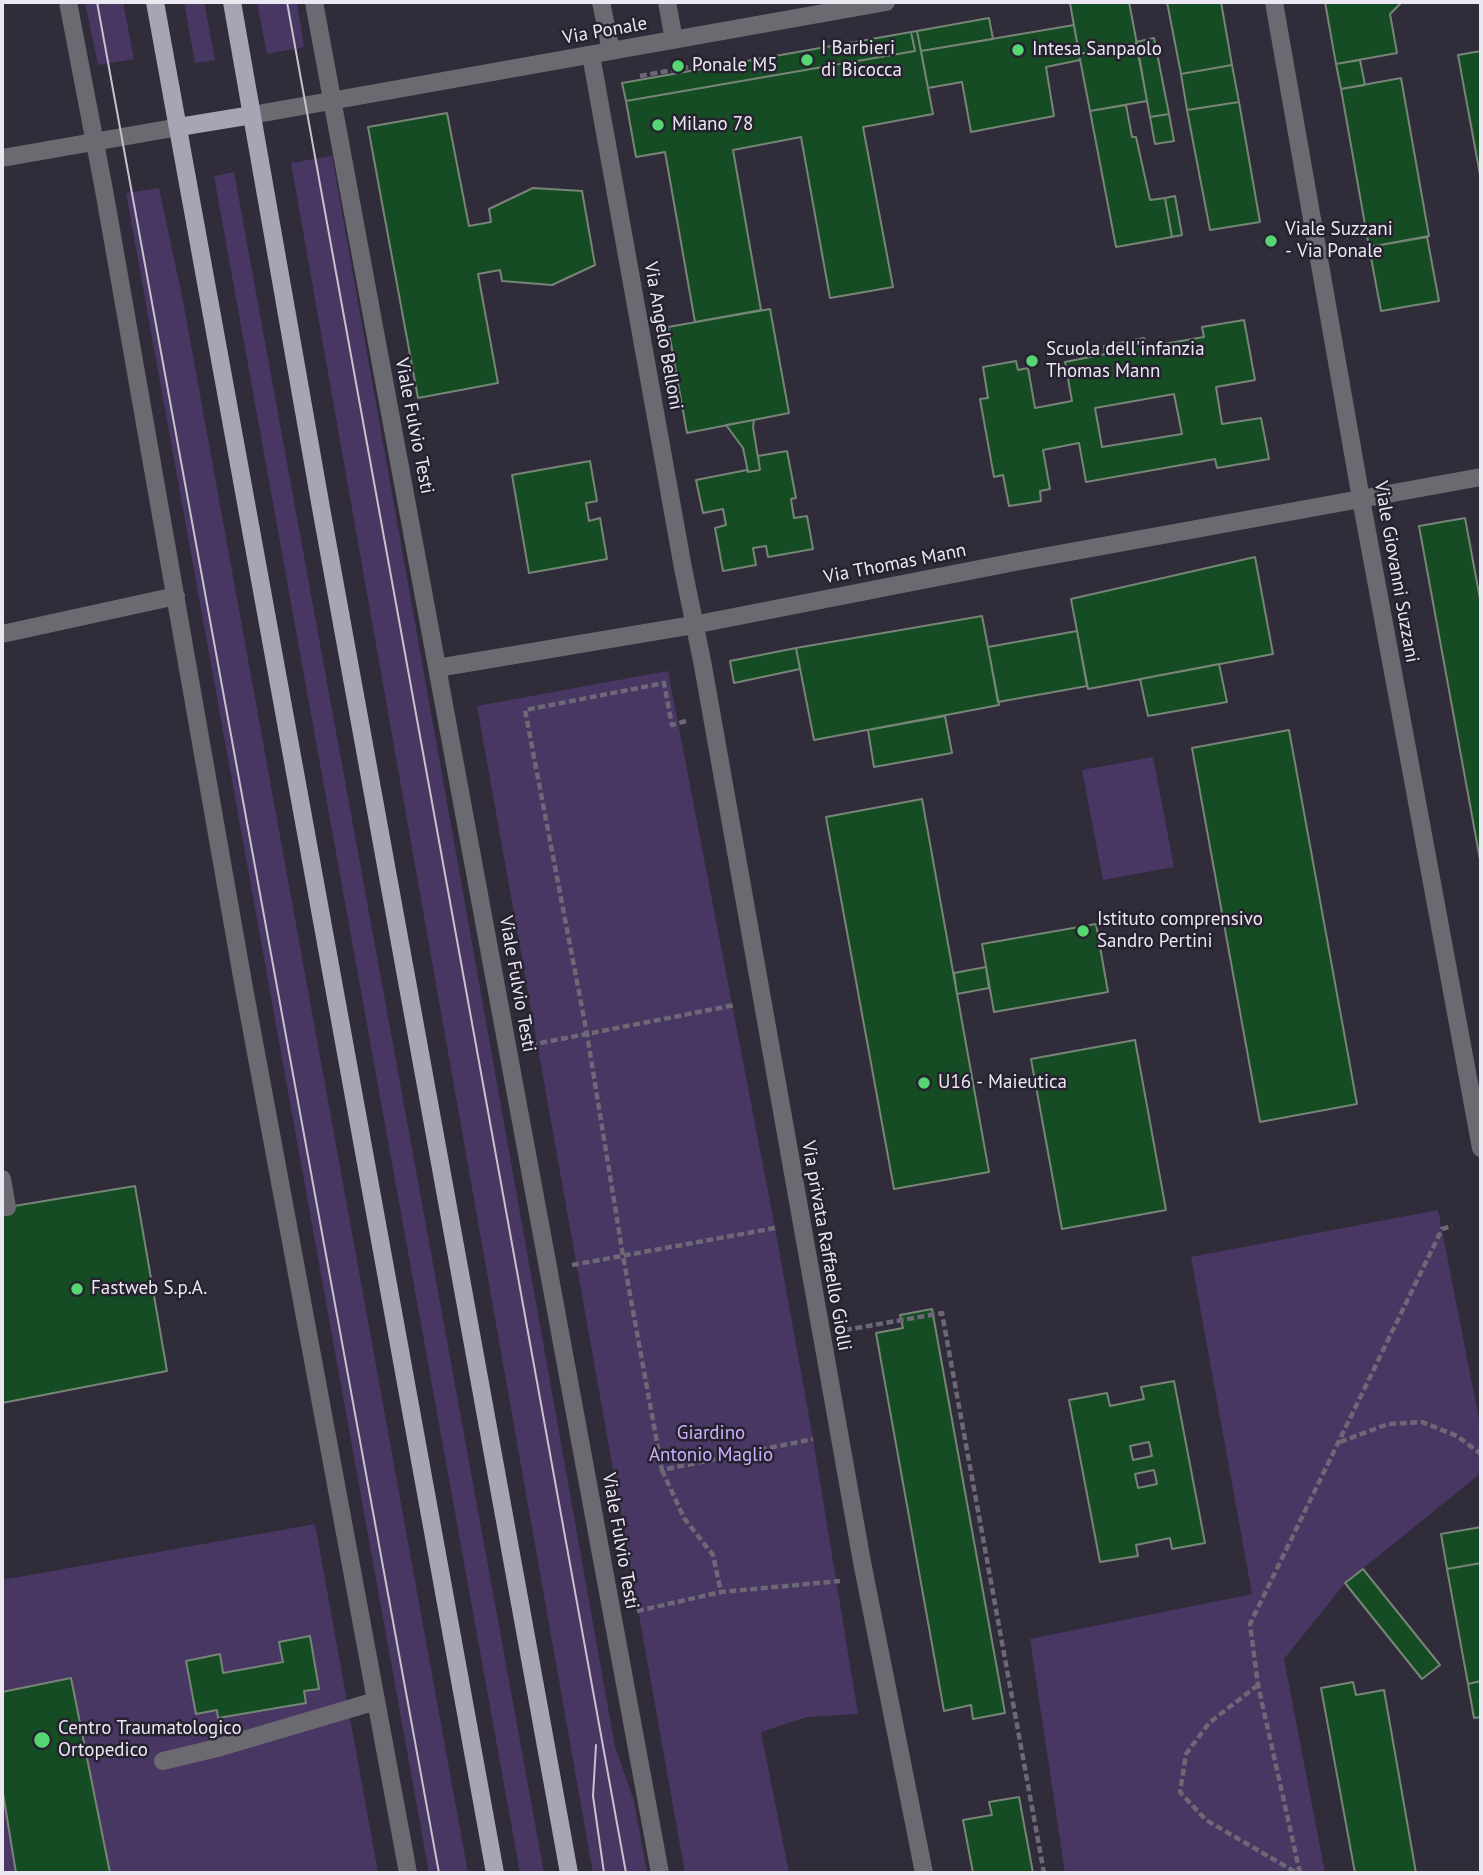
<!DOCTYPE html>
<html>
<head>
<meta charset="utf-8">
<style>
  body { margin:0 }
  #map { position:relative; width:1483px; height:1875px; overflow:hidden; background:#312c3a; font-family:"PT Sans",sans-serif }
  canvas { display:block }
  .frame { position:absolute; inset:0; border:4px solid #ebe8f2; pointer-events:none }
</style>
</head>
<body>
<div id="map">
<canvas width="1483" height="1875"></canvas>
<div class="frame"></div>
</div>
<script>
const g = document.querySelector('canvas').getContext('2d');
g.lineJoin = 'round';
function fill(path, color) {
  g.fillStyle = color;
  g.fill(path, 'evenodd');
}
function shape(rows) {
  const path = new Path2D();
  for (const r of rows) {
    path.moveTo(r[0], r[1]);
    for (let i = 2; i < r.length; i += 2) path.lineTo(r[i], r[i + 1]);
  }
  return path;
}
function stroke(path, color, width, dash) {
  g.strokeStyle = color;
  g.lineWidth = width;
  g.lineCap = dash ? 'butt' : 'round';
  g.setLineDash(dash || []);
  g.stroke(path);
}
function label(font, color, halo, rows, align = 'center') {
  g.font = font + ' "PT Sans",sans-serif';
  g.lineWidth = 5;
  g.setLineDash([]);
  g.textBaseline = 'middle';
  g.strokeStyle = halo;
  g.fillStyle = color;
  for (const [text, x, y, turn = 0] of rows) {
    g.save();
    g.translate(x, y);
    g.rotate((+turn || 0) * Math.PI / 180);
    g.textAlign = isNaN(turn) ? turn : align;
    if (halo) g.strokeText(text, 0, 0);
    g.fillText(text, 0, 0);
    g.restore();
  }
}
fill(shape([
  [85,2,123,2,134,59,98,65],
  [184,2,204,2,215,60,195,63],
  [257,2,297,2,304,47,267,54],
  [332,156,615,1747,634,1801,647,1873,593,1873,291,163],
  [234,172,544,1873,520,1873,214,176],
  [159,188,183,301,468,1873,429,1873,126,193],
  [668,671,775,1228,813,1439,858,1714,807,1717,761,1732,789,1873,685,1873,477,706],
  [1153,757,1174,867,1103,880,1082,770],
  [1438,1210,1481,1430,1481,1473,1345,1583,1284,1659,1325,1873,1065,1873,1030,1639,1252,1594,1191,1257],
  [315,1524,378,1873,2,1873,2,1580]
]), '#483763');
const building = shape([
  [1079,2,1129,2,1137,44,1079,54,1070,3,1079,2],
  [1167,2,1221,2,1232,65,1181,74,1167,2],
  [1325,2,1402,2,1390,14,1397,53,1336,64,1325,2],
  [989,18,993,39,921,51,917,31,989,18],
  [1074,25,1080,60,1046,67,1054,116,971,132,962,82,928,88,921,51,1074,25],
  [917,31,933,114,863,127,893,287,830,298,801,137,733,150,761,310,695,322,665,152,636,157,626,101,915,51,911,32,917,31],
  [911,32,915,51,626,101,622,83,911,32],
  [1154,38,1169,114,1150,117,1136,42,1154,38],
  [1137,44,1147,101,1090,111,1079,54,1137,44],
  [1481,51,1481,180,1458,55,1481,51],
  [1360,60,1365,85,1341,89,1336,64,1360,60],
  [1232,65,1239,102,1187,110,1181,74,1232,65],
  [1401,78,1429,236,1369,247,1341,89,1401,78],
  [1239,102,1260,222,1210,230,1187,110,1239,102],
  [1126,105,1132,137,1136,137,1150,200,1165,198,1172,237,1116,247,1090,111,1126,105],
  [447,113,469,226,491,222,489,209,533,188,582,191,595,265,552,285,502,281,500,270,478,274,498,383,418,398,368,127,447,113],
  [1169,114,1174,141,1155,144,1150,117,1169,114],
  [1175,196,1182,235,1172,237,1165,198,1175,196],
  [1427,237,1439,301,1381,311,1369,247,1427,237],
  [770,309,789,413,687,433,668,327,770,309],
  [1244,320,1255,380,1216,387,1222,424,1261,418,1269,459,1217,468,1215,459,1086,482,1079,443,1043,450,1050,489,1040,491,1041,501,1009,506,1003,475,994,477,980,399,988,398,983,367,1016,361,1018,370,1028,368,1035,408,1072,401,1065,362,1105,354,1104,346,1144,338,1146,347,1204,337,1202,327,1244,320],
  [1174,394,1182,434,1102,447,1095,408,1174,394],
  [754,420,753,427,760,470,748,472,743,448,726,425,754,420],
  [787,451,796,498,791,499,794,518,807,516,813,549,768,557,766,546,753,548,756,565,723,571,715,528,726,525,723,509,703,513,696,480,747,470,748,472,760,470,758,456,787,451],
  [590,461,597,501,586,503,589,521,600,518,607,559,529,573,512,475,590,461],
  [1465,518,1481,604,1481,865,1419,526,1465,518],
  [1255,557,1273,654,1088,689,1071,599,1255,557],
  [982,616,999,705,814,740,796,648,982,616],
  [1077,631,1087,686,998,702,988,647,1077,631],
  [796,648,800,669,734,683,730,661,796,648],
  [1219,664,1227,702,1148,716,1140,679,1219,664],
  [945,716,952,753,874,767,868,730,945,716],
  [1289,730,1357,1104,1260,1122,1192,748,1289,730],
  [922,799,989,1172,894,1189,826,817,922,799],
  [1096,924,1108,992,994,1012,982,944,1096,924],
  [986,967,989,988,957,994,954,973,986,967],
  [1135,1040,1166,1210,1062,1229,1031,1059,1135,1040],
  [135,1186,167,1371,2,1403,2,1208,135,1186],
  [932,1309,1005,1713,973,1719,971,1705,944,1711,876,1333,903,1328,900,1315,932,1309],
  [1174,1381,1205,1543,1172,1549,1170,1538,1136,1545,1138,1556,1100,1562,1069,1400,1107,1393,1110,1406,1144,1399,1141,1387,1174,1381],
  [1149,1442,1152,1456,1133,1460,1130,1446,1149,1442],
  [1154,1470,1157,1484,1138,1488,1135,1474,1154,1470],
  [1481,1527,1481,1563,1447,1569,1441,1534,1481,1527],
  [1481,1563,1481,1681,1468,1684,1447,1569,1481,1563],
  [1363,1569,1440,1665,1422,1679,1345,1583,1363,1569],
  [310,1636,319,1689,304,1691,306,1703,218,1718,217,1710,196,1714,186,1661,220,1654,223,1673,283,1662,279,1642,310,1636],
  [71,1678,110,1873,16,1873,2,1787,2,1692,71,1678],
  [1481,1681,1481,1717,1474,1718,1468,1684,1481,1681],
  [1353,1682,1356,1695,1384,1690,1416,1873,1355,1873,1321,1688,1353,1682],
  [1019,1797,1033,1873,973,1873,963,1820,992,1815,989,1802,1019,1797]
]);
fill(building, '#154c23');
stroke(building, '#768577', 2);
stroke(shape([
  [640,76,716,62],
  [686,721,672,725,664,683,525,710,587,1034,623,1256,662,1470,813,1439],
  [530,1045,735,1005],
  [572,1265,775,1228],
  [845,1330,942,1313,1044,1873],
  [1340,1442,1388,1424,1422,1422,1457,1436,1481,1454],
  [662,1470,684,1518,713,1555,721,1592],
  [637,1611,721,1592,840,1581],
  [1258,1685,1209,1723,1186,1754,1180,1792,1206,1820,1297,1873],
  [1300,1873,1258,1685,1250,1624,1442,1229,1452,1226]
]), '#6d6875', 4.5, [7, 3.5]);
stroke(shape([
  [68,2,104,190,244,988,408,1873],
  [314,2,660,1873],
  [601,2,611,51],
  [667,2,674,40],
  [1274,2,1361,499,1481,1148],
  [591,55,683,568,703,666,862,1562,924,1873],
  [252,115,886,2],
  [2,158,179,127],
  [2,634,176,596],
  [437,668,693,625,1015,562,1481,477],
  [2,1179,7,1207],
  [163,1761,217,1748,376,1701]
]), '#6c6a71', 18);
stroke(shape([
  [155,2,495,1873],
  [232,2,321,508,569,1873],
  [179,127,252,115]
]), '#a9a4b4', 18);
stroke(shape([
  [97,2,439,1873],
  [287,2,626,1873],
  [596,1745,593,1796,604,1873]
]), '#c5c2cd', 2);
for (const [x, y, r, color] of [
  [1018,50,7,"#54d672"],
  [807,60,7,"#54d672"],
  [678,66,7,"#54d672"],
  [658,125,7,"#54d672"],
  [1271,241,7,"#54d672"],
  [1032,361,7,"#54d672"],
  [1083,931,7,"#54d672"],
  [924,1083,7,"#54d672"],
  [77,1289,7,"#54d672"],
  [42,1740,9,"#54d672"]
]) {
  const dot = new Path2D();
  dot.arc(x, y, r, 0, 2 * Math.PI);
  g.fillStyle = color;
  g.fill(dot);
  stroke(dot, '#272230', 2.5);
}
label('19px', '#ebe8f2', '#272230', [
  ["Via Ponale",605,31,-10],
  ["Via Angelo Belloni",663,336,80],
  ["Viale Fulvio Testi",414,426,79],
  ["Via Thomas Mann",895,564,-11],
  ["Viale Giovanni Suzzani",1396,572,80],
  ["Viale Fulvio Testi",517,984,80],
  ["Via privata Raffaello Giolli",826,1246,80],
  ["Viale Fulvio Testi",620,1541,80]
]);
label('19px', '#ebe8f2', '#272230', [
  ["I Barbieri",821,49],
  ["di Bicocca",821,71],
  ["Intesa Sanpaolo",1032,50],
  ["Ponale M5",692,66],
  ["Milano 78",672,125],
  ["Viale Suzzani",1285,230],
  ["- Via Ponale",1285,252],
  ["Scuola dell'infanzia",1046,350],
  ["Thomas Mann",1046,372],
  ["Istituto comprensivo",1097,920],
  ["Sandro Pertini",1097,942],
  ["U16 - Maieutica",938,1083],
  ["Fastweb S.p.A.",91,1289],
  ["Centro Traumatologico",58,1729],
  ["Ortopedico",58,1751]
], 'left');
label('19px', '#ccb0ff', '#272230', [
  ["Giardino",711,1434],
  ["Antonio Maglio",711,1456]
]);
</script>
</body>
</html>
